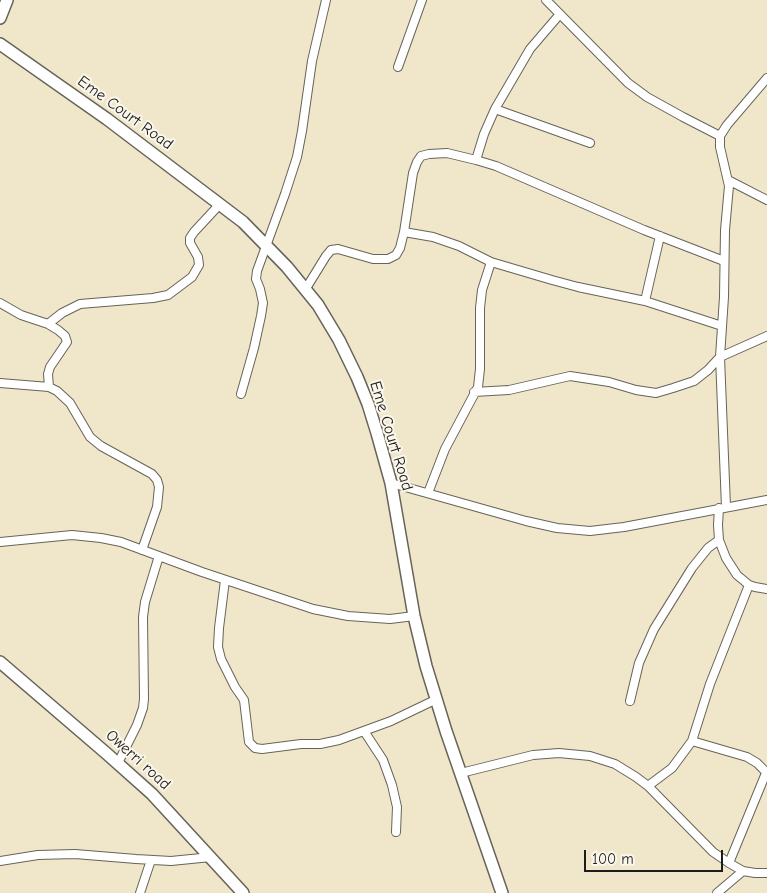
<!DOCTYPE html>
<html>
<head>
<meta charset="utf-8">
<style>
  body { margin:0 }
  #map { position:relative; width:767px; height:893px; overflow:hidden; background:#f0e7cb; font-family:"Comic Neue",sans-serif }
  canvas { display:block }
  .scale { position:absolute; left:584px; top:850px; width:139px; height:22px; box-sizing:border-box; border:2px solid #1c1c1c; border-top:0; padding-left:6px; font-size:15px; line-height:18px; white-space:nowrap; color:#1c1c1c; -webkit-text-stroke:4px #fbf7ec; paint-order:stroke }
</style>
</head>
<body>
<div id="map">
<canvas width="767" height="893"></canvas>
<div class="scale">100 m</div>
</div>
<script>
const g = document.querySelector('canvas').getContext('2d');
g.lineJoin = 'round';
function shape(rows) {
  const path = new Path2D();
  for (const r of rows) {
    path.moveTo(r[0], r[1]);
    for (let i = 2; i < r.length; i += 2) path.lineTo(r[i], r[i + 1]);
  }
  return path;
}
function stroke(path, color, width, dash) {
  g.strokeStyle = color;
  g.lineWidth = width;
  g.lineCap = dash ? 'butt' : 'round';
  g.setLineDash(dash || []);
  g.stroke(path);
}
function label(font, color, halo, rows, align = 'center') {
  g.font = font + ' "Comic Neue",sans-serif';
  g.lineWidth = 4;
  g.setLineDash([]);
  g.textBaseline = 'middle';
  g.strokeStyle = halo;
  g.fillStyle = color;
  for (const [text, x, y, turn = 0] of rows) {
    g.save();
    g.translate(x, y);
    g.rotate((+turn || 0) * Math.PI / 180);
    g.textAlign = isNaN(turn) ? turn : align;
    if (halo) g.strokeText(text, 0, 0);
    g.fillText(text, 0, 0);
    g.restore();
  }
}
const street = shape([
  [546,0,628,83,647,97,683,117,720,136],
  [398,67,422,0],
  [495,109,590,143],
  [476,160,484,134,495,109,530,49,560,14],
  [728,180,767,200],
  [404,232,433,237,459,246,491,262,552,280,578,287,645,301,722,326],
  [305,290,326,256,331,250,338,249,373,259,388,259,396,255,400,248,404,232,413,173,417,162,421,156,429,154,447,153,476,160,496,166,644,230,724,261],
  [645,301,660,236],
  [0,303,21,315,48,324,58,330,65,336,67,342,50,367,48,374,49,387],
  [48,324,62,313,80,304,153,298,168,295,192,277,199,265,198,257,190,243,190,238,194,232,220,204],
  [0,383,49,387,57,391,70,403,90,437,101,446,152,474,157,480,159,487,157,507,142,550],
  [474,392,509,390,570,376,609,382,636,390,656,393,673,388,694,381,708,370,720,357,767,336],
  [241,394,254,348,261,316,263,303,260,289,256,279,257,271,285,194,297,157,302,131,312,61,326,0],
  [391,483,526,521,557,528,590,531,624,527,767,500],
  [428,493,445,449,478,387,480,369,480,308,482,290,491,262],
  [726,507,720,357,724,297,725,230,729,186,720,147,720,136,727,125,767,78],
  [719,508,718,525,719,540,726,558,737,575,749,585,755,587,767,589],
  [0,542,72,535,101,538,121,542,202,572,313,609,348,616,390,619,414,616],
  [225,580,219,628,218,647,221,659,235,687,244,700,249,742,255,748,262,749,301,744,320,744,339,740,391,721,437,699],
  [630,701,639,663,654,629,692,568,708,548,719,540],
  [364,731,383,760,392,785,397,807,396,832],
  [692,741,747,757,757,763,767,773],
  [118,763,137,725,143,708,144,699,143,617,145,602,159,556],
  [461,773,533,755,559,753,590,756,615,764,636,777,648,786,713,852,729,863,743,871,755,873,767,873],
  [648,786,672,768,692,741,710,684,749,585],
  [0,861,38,855,75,854,136,859,171,861,211,857],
  [729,863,766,773],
  [140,893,151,860],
  [717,893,743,871]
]);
const secondary = shape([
  [0,18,7,0],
  [0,44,107,119,243,222,287,267,318,305,339,340,357,377,368,404,377,433,391,483,414,616,426,666,446,731,502,893],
  [0,662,106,753,152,794,243,893]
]);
stroke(street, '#666359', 10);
stroke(secondary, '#666359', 14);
stroke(street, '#fff', 8);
stroke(secondary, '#fff', 11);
label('16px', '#1c1c1c', '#fbf7ec', [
  ["Eme Court Road",125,113,36],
  ["Eme Court Road",391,436,73],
  ["Owerri road",138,760,42]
]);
</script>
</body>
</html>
